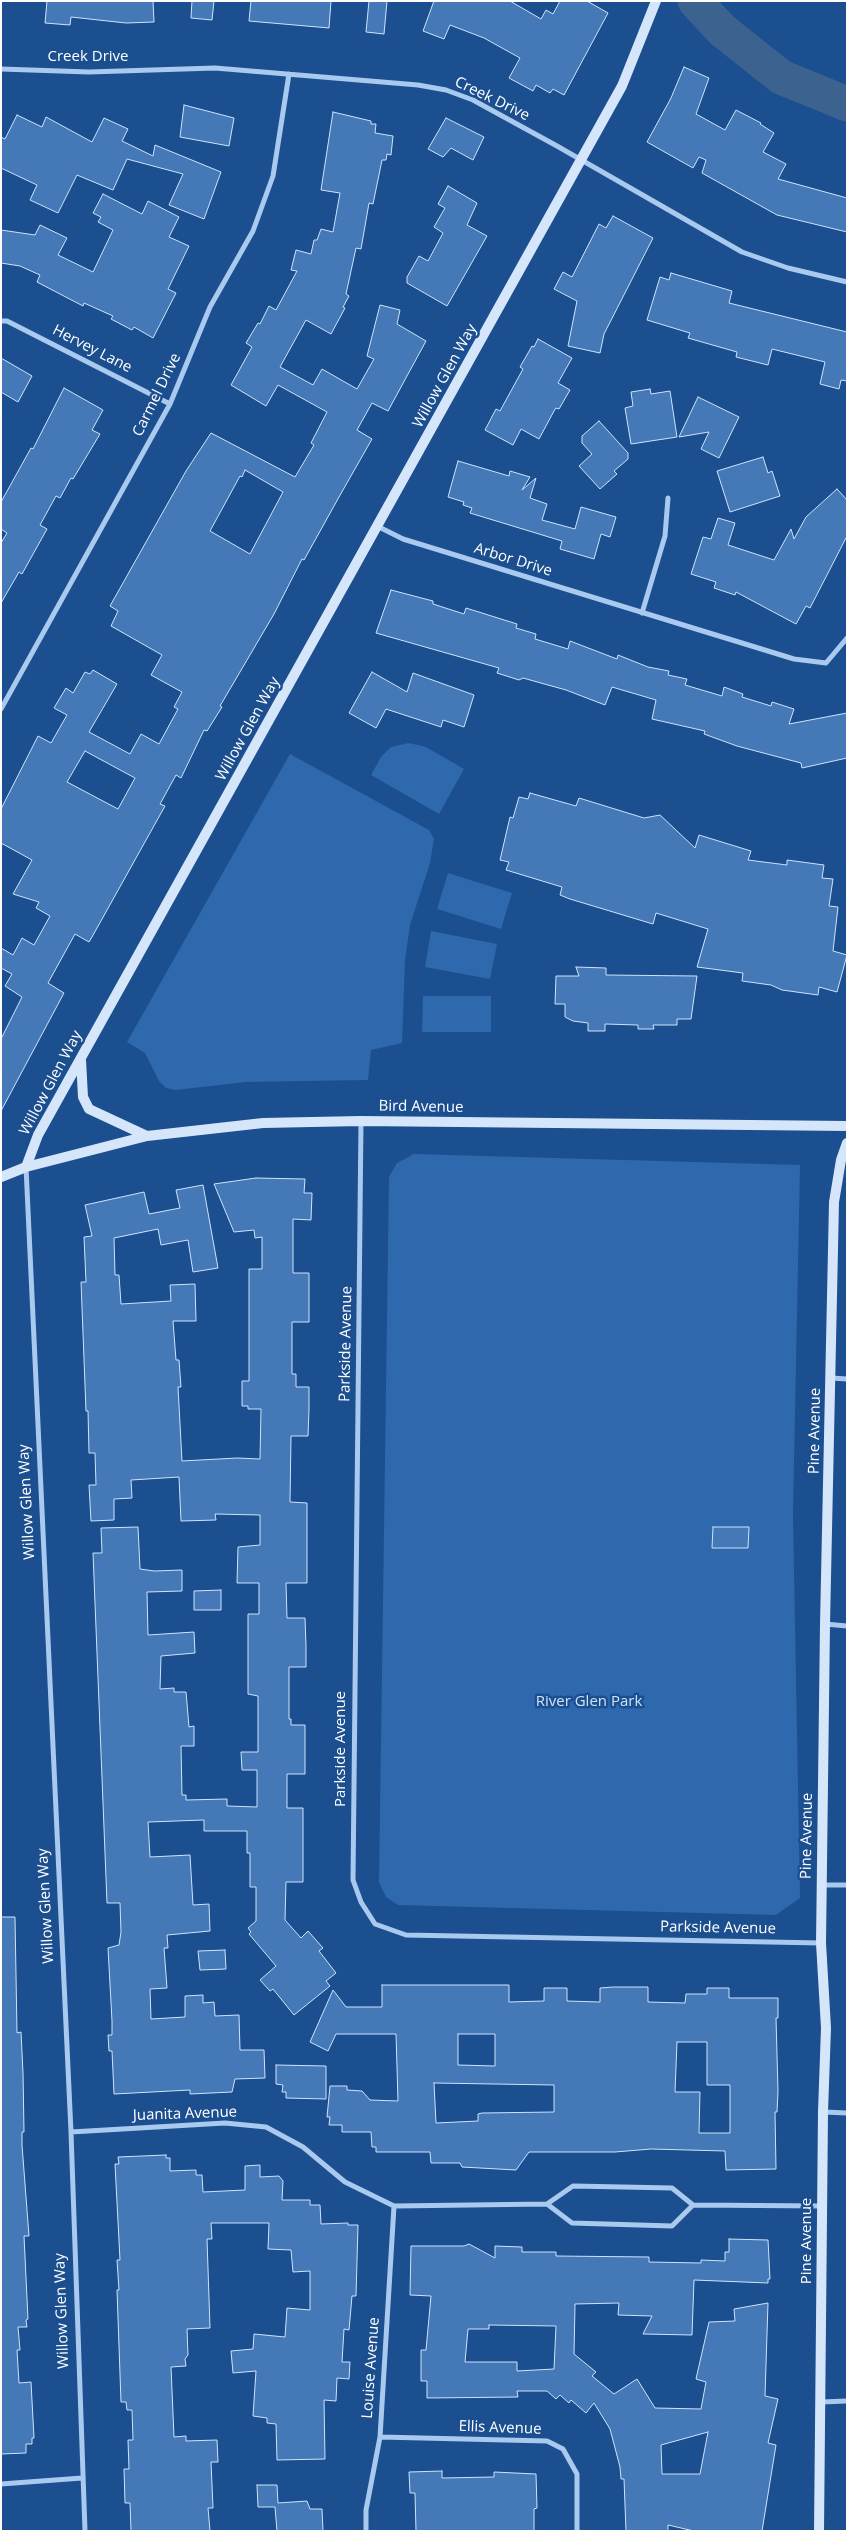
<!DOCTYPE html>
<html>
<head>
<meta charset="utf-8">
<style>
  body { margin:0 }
  #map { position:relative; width:848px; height:2532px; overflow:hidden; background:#1b4f8f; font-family:"Open Sans",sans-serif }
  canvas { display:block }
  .frame { position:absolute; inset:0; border:2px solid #fff; pointer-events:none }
</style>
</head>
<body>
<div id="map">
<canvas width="848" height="2532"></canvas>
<div class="frame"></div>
</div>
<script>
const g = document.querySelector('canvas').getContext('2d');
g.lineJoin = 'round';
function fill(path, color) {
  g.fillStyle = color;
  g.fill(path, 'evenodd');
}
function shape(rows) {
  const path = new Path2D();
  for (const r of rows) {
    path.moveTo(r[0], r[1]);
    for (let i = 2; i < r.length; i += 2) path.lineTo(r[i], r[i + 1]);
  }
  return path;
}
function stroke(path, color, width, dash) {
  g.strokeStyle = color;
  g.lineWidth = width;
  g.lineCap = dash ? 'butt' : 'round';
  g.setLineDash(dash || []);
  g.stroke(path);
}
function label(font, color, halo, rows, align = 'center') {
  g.font = font + ' "Open Sans",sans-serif';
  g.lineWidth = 5;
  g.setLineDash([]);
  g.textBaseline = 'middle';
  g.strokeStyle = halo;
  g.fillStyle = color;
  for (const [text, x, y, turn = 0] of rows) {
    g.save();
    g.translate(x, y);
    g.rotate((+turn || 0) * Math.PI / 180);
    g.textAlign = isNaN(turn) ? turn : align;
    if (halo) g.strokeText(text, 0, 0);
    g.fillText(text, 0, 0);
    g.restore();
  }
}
fill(shape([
  [409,743,426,747,464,769,439,814,371,775,381,757,391,747],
  [290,754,429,830,434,839,430,863,410,925,405,960,402,1043,371,1050,368,1080,246,1082,175,1090,166,1088,159,1081,145,1053,127,1042],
  [448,873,512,893,501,929,437,909],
  [431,931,497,944,490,979,425,967],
  [423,996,491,996,491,1032,422,1032],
  [414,1154,800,1165,793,1513,800,1898,776,1915,398,1905,386,1897,379,1882,389,1177,397,1163]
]), '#2e69ad');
stroke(shape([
  [695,1,722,30,781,77,847,104]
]), '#3c6290', 35);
const building = shape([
  [47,1,153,1,154,22,126,23,71,17,70,25,45,23,47,1],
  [192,1,214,1,212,20,191,18,192,1],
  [251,1,331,1,329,28,249,21,251,1],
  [369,1,387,1,384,34,366,32,369,1],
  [434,1,510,1,541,19,546,10,553,14,560,1,587,1,608,13,564,95,553,89,550,93,536,85,533,91,509,78,520,58,484,38,450,25,444,39,423,31,434,1],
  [684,67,709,78,696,114,725,130,736,110,761,123,760,124,774,133,763,152,786,164,778,179,847,198,847,232,777,215,702,173,706,160,699,157,693,168,647,142,671,98,684,67],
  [184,105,234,118,229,146,180,137,184,105],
  [333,112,371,121,371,124,376,124,375,133,393,136,391,155,387,154,386,160,382,160,373,204,369,203,361,249,356,248,346,294,349,296,343,307,345,308,331,334,306,320,280,367,313,385,322,369,357,389,374,359,367,356,380,305,400,310,397,324,426,341,388,411,372,403,357,430,372,439,339,497,304,560,302,559,274,614,220,706,222,707,207,731,204,730,181,778,176,775,160,804,165,806,92,937,89,942,75,934,48,983,64,993,1,1111,1,1039,22,997,5,986,12,974,1,968,1,948,13,955,22,938,34,945,50,916,36,908,39,902,13,894,32,860,1,843,1,809,38,736,51,743,67,715,54,708,66,688,73,693,85,672,90,674,93,670,117,684,89,732,130,754,141,734,159,744,178,709,174,707,182,692,151,675,162,655,111,626,118,611,110,606,186,471,211,433,295,477,314,445,311,443,327,412,278,385,266,406,231,385,252,347,246,343,258,323,260,324,269,306,276,310,297,271,291,270,296,250,311,254,314,240,317,240,321,229,333,232,340,193,321,190,333,112],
  [245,470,283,492,250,554,210,531,240,476,242,477,245,470],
  [85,751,135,778,118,809,67,782,85,751],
  [17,115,42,127,46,117,92,142,104,118,128,129,122,141,153,156,155,145,221,172,204,219,169,205,183,174,127,159,113,190,77,175,58,213,30,200,37,185,1,168,1,137,5,139,17,115],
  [446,118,484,137,473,160,451,148,443,157,428,149,446,118],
  [448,186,477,203,467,225,487,236,447,306,407,283,407,277,419,256,428,261,443,233,434,227,445,208,438,204,448,186],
  [103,194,142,214,148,201,179,217,169,237,189,246,168,289,176,293,153,338,134,327,132,330,111,319,113,316,84,303,83,306,37,282,40,275,20,266,1,263,1,230,35,235,40,225,67,238,58,255,93,272,113,230,98,222,101,217,93,213,103,194],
  [613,216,653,238,604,334,600,353,568,346,577,301,554,289,563,272,572,277,599,224,606,228,613,216],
  [671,273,732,291,729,303,847,332,847,381,841,380,839,389,820,384,825,362,772,349,768,365,736,357,737,352,688,338,690,333,647,320,660,277,669,280,671,273],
  [538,339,572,358,558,383,570,390,559,409,556,408,554,411,539,439,521,429,513,445,485,430,496,409,500,411,523,369,520,367,532,346,534,347,538,339],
  [1,358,32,376,18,402,1,392,1,358],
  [64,388,103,410,92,430,100,434,73,479,71,478,60,498,56,496,40,525,47,529,22,574,19,572,1,603,1,543,7,533,1,529,1,502,31,448,33,449,64,388],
  [650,389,651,394,670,391,677,437,631,444,625,408,633,406,631,392,650,389],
  [698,397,739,417,719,458,701,449,709,432,679,437,698,397],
  [599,421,628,453,628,459,614,471,617,474,600,489,579,466,592,454,582,443,582,436,599,421],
  [763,457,768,473,772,471,780,496,730,512,717,471,763,457],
  [458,461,509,476,510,471,530,477,522,490,536,478,530,498,547,504,542,520,575,529,581,507,616,517,610,537,601,534,594,559,560,549,562,541,470,513,472,508,463,505,464,502,448,497,458,461],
  [837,489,847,500,847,536,810,608,806,606,796,624,736,592,735,595,714,588,716,582,691,574,703,537,711,539,718,518,735,523,728,545,774,560,791,529,794,539,806,517,837,489],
  [391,590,433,601,433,604,464,614,466,608,517,624,516,628,536,634,535,639,568,649,570,641,617,659,618,655,648,667,669,671,668,675,687,679,685,685,722,696,724,687,743,694,742,697,771,706,772,702,794,709,789,724,847,713,847,758,802,768,801,763,737,746,704,734,705,731,652,719,656,700,612,687,605,705,566,690,523,678,519,680,497,673,499,668,376,633,391,590],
  [372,672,407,692,413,673,474,695,464,727,443,720,441,727,386,709,376,728,349,713,372,672],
  [530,793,576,806,579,798,644,818,660,815,695,848,699,835,751,851,748,860,787,865,787,860,824,865,822,878,833,879,829,906,838,907,833,951,847,955,837,992,819,987,818,995,782,990,771,985,742,981,743,973,697,967,708,929,656,913,653,924,570,899,560,895,562,887,506,870,509,862,500,860,510,817,513,818,519,797,528,799,530,793],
  [576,967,606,968,606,975,697,976,691,1019,677,1019,677,1025,653,1025,654,1029,638,1029,638,1025,605,1024,605,1031,588,1031,588,1023,573,1021,565,1017,565,1004,555,1004,556,976,579,976,576,967],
  [256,1178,305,1179,304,1193,312,1193,311,1220,293,1219,293,1273,309,1273,309,1322,292,1322,292,1374,296,1374,296,1387,309,1387,309,1409,308,1436,291,1436,290,1502,307,1503,307,1583,286,1583,287,1618,305,1618,306,1645,306,1667,289,1667,289,1719,291,1719,291,1725,305,1725,305,1774,287,1774,287,1808,303,1808,303,1882,286,1882,285,1920,301,1938,308,1931,323,1948,319,1951,336,1973,326,1981,330,1986,294,2015,273,1989,270,1991,260,1980,276,1966,249,1934,251,1932,248,1928,256,1921,256,1887,250,1887,250,1853,247,1853,247,1831,204,1831,204,1820,148,1822,150,1857,190,1855,193,1905,209,1904,210,1931,167,1935,168,1948,164,1948,167,1988,150,1989,151,2019,185,2017,185,1996,203,1995,203,2003,214,2002,215,2016,239,2015,240,2050,264,2050,265,2078,235,2079,232,2092,190,2094,190,2090,114,2094,112,2051,109,2051,108,2035,112,2035,112,2021,108,1948,119,1945,121,1932,120,1903,107,1903,93,1553,102,1553,101,1528,138,1527,140,1569,154,1571,182,1570,182,1591,147,1592,148,1635,194,1632,195,1653,161,1656,160,1689,174,1688,174,1692,186,1692,189,1727,194,1726,194,1746,181,1746,182,1795,186,1795,186,1800,227,1799,227,1806,257,1807,257,1770,242,1770,241,1752,258,1752,258,1696,248,1694,248,1614,259,1614,259,1583,237,1583,238,1547,260,1545,260,1515,215,1514,216,1520,181,1521,179,1477,131,1480,132,1498,114,1499,114,1520,91,1521,89,1485,96,1485,95,1453,89,1453,88,1411,86,1411,81,1282,86,1282,84,1237,92,1236,85,1205,144,1192,149,1214,180,1208,176,1190,203,1185,218,1268,193,1272,188,1240,161,1245,158,1229,114,1238,115,1275,119,1275,121,1304,171,1301,170,1285,195,1284,196,1321,173,1321,176,1360,179,1360,181,1387,178,1387,182,1461,237,1458,260,1459,261,1409,248,1409,248,1406,242,1406,242,1381,249,1381,249,1269,262,1269,262,1237,255,1238,254,1230,234,1232,214,1184,256,1178],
  [713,1527,749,1527,748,1548,712,1548,713,1527],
  [221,1590,221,1610,194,1610,194,1591,221,1590],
  [1,1917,15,1917,17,2033,21,2032,23,2073,24,2132,22,2132,22,2145,29,2236,24,2236,28,2319,26,2320,27,2327,18,2327,20,2350,17,2350,19,2383,31,2382,34,2438,32,2438,32,2444,26,2444,26,2453,1,2454,1,1917],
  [225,1950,226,1969,200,1970,198,1951,225,1950],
  [382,1985,509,1985,509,2002,544,2001,544,1988,567,1988,567,2001,600,2002,600,1988,613,1987,648,1987,648,2002,685,2003,686,1994,707,1994,707,1988,729,1988,729,1998,778,1998,778,2018,776,2018,778,2091,777,2112,775,2112,776,2169,726,2170,725,2151,651,2149,615,2152,529,2152,516,2170,462,2167,460,2163,431,2163,430,2152,376,2152,376,2147,372,2147,371,2132,342,2132,342,2125,329,2125,330,2117,327,2117,330,2086,347,2086,347,2090,362,2091,370,2100,398,2101,396,2034,336,2034,328,2051,310,2042,333,1990,346,2007,382,2007,382,1985],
  [458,2034,495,2034,495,2066,458,2065,458,2034],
  [677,2042,707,2042,707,2085,730,2085,730,2133,699,2133,700,2092,675,2092,677,2042],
  [434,2083,554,2085,554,2112,482,2113,478,2114,478,2121,436,2123,434,2083],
  [276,2065,326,2066,326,2099,286,2098,286,2092,282,2092,283,2085,276,2084,276,2065],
  [166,2155,166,2158,170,2158,170,2171,196,2170,196,2175,202,2175,203,2192,245,2190,245,2166,260,2165,260,2177,279,2176,283,2181,282,2200,310,2200,310,2205,320,2205,321,2224,348,2223,348,2225,358,2225,356,2296,352,2296,349,2330,344,2329,342,2362,350,2362,349,2379,337,2378,336,2401,324,2400,325,2459,277,2460,276,2424,267,2423,267,2418,253,2416,256,2371,233,2373,231,2351,253,2349,254,2334,285,2337,287,2308,310,2310,310,2271,293,2272,291,2250,268,2249,269,2223,211,2223,212,2239,207,2239,210,2328,187,2329,188,2355,185,2359,186,2366,171,2367,174,2437,186,2436,186,2441,217,2440,218,2462,211,2462,213,2508,208,2508,210,2531,131,2531,130,2503,125,2503,124,2469,129,2469,128,2440,133,2440,132,2410,127,2410,126,2402,121,2402,117,2290,119,2290,117,2260,120,2260,115,2164,119,2164,118,2157,166,2155],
  [729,2239,768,2240,770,2279,768,2279,768,2283,694,2280,692,2335,643,2334,652,2316,618,2315,619,2303,575,2304,574,2354,596,2372,592,2376,614,2394,637,2379,655,2408,701,2409,706,2382,696,2379,709,2322,735,2321,734,2309,768,2303,765,2396,778,2399,768,2443,776,2445,762,2531,694,2531,668,2525,668,2531,626,2531,624,2479,621,2479,620,2467,610,2429,594,2403,586,2413,571,2400,569,2403,560,2395,556,2399,547,2391,517,2391,518,2397,427,2398,427,2381,421,2381,421,2350,426,2350,431,2296,410,2295,411,2246,464,2246,469,2244,495,2258,495,2246,522,2247,522,2252,556,2252,556,2256,649,2257,649,2262,701,2263,701,2260,725,2261,725,2252,729,2252,729,2239],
  [489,2325,556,2326,554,2369,517,2371,517,2362,465,2362,468,2329,489,2329,489,2325],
  [708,2432,700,2474,662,2474,661,2445,708,2432],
  [442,2471,442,2478,494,2477,494,2472,536,2474,537,2508,534,2509,534,2531,416,2531,415,2493,410,2493,409,2472,442,2471],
  [257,2485,277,2485,278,2503,307,2501,310,2509,322,2509,323,2531,277,2531,275,2507,258,2507,257,2485]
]);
fill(building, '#4478b7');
stroke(building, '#cfe3fa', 1);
stroke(shape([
  [1,69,89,72,215,68,418,85,446,90,473,100,557,146,742,252,788,268,847,282],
  [1,321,7,321,170,404],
  [379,527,403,539,794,659,826,663,847,638],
  [642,613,665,536,668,498],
  [1,709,170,404,210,307,253,231,273,176,289,74],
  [361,1121,353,1880,361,1902,375,1924,406,1935,821,1943],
  [26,1167,71,2132,85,2531],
  [831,1378,847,1379],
  [825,1624,847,1626],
  [822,1885,847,1885],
  [823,2112,847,2113],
  [71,2132,225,2123,266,2127,303,2147,345,2182,394,2206,547,2204,573,2186,672,2188,693,2205,823,2206],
  [547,2204,572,2223,672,2226,693,2205],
  [821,2402,847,2401],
  [380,2437,547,2441,563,2449,577,2474,577,2531],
  [1,2484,82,2478],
  [366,2531,366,2510,380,2437,394,2206]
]), '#a9c9ee', 5);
stroke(shape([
  [81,1060,83,1097,89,1109,147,1136],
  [26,1167,38,1135,622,86,656,1],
  [1,1177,26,1167,147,1136,263,1123,361,1121,847,1126],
  [819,2531,823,2112,826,2028,821,1943,825,1624,834,1202,841,1160,847,1143]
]), '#d6e6fa', 10);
label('15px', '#fff', '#1b4f8f', [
  ["Creek Drive",88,57],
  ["Creek Drive",492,99,26],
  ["Hervey Lane",92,349,27],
  ["Willow Glen Way",445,376,-61],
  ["Carmel Drive",157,395,-64],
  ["Arbor Drive",513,560,17],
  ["Willow Glen Way",248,729,-61],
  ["Willow Glen Way",51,1083,-62],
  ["Bird Avenue",421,1107,1],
  ["Parkside Avenue",346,1344,-89],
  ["Pine Avenue",815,1431,-89],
  ["Willow Glen Way",27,1502,-93],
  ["Parkside Avenue",341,1749,-90],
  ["Pine Avenue",807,1836,-89],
  ["Willow Glen Way",46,1906,-93],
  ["Parkside Avenue",718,1928,1],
  ["Juanita Avenue",185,2114,-2],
  ["Pine Avenue",807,2241,-90],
  ["Willow Glen Way",62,2311,-92],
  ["Louise Avenue",371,2368,-86],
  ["Ellis Avenue",500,2428,2]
]);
label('15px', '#cfe3fa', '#1b4f8f', [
  ["River Glen Park",589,1702]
]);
</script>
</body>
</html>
